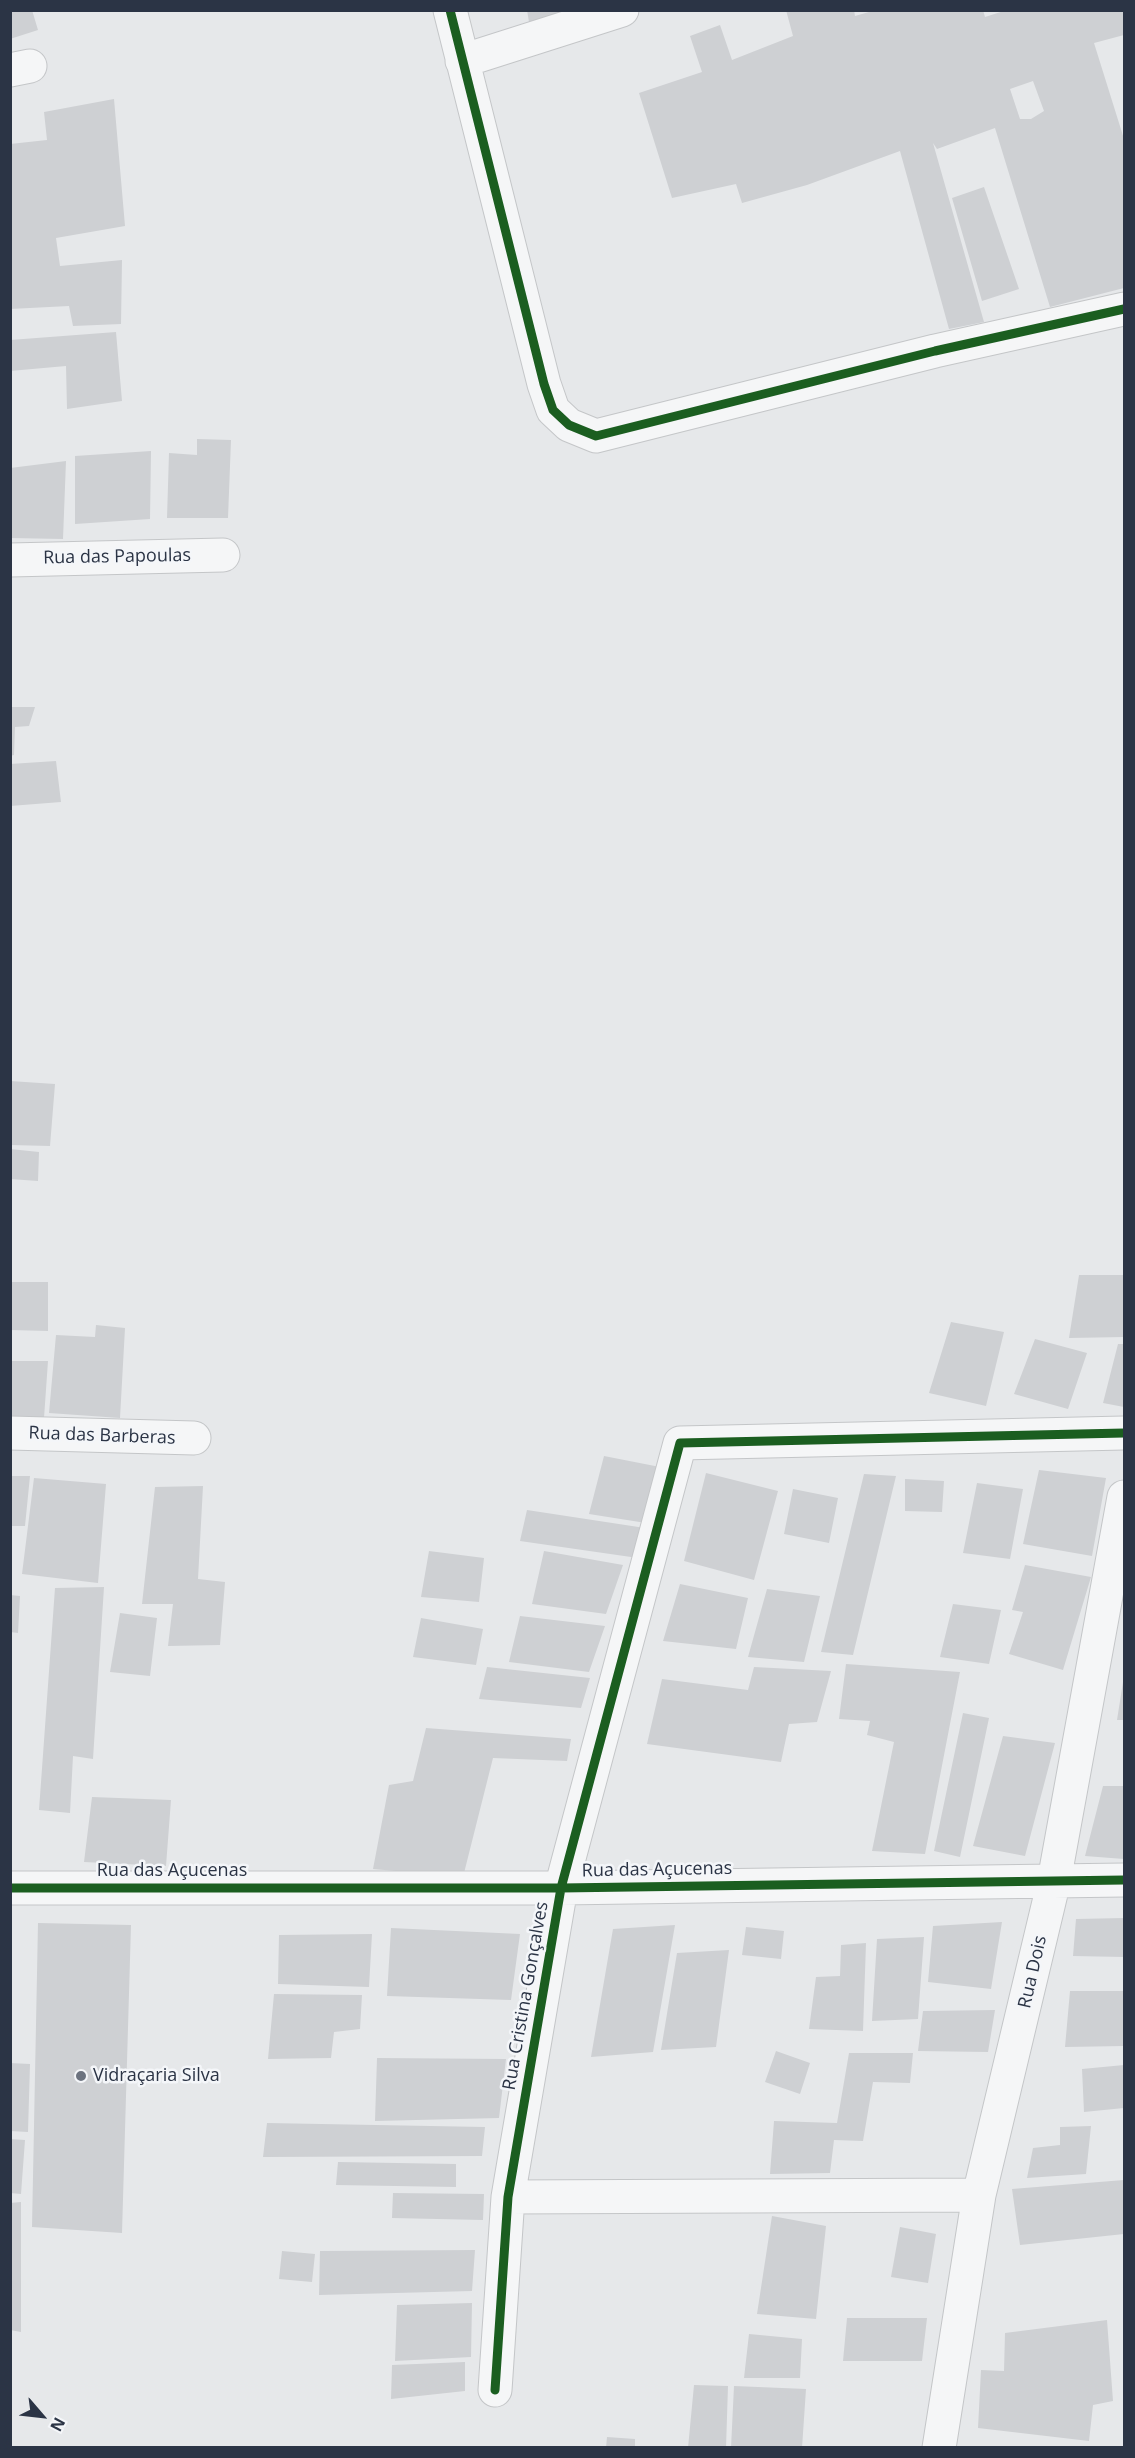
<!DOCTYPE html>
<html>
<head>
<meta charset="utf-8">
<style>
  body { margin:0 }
  #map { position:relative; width:1135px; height:2458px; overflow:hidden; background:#e6e8ea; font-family:"Open Sans",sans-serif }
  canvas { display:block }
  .frame { position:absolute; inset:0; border:12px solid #2b3445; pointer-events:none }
  .north { position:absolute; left:12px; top:2386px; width:60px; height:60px; -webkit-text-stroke:4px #f4f6f9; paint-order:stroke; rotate:118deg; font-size:16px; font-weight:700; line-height:24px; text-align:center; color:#2b3445 }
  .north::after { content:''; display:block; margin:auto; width:21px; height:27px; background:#2b3445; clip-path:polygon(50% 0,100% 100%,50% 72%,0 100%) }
</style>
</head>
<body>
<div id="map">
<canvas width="1135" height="2458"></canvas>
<div class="frame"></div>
<div class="north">N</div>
</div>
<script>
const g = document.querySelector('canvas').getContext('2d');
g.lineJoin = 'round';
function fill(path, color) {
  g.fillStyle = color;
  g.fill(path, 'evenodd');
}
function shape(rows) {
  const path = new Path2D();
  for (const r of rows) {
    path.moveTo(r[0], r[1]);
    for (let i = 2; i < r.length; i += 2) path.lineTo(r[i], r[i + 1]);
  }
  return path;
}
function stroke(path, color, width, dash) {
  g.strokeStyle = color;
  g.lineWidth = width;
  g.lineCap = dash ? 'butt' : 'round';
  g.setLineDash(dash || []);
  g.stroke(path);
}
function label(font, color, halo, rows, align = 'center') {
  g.font = font + ' "Open Sans",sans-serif';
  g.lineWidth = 5;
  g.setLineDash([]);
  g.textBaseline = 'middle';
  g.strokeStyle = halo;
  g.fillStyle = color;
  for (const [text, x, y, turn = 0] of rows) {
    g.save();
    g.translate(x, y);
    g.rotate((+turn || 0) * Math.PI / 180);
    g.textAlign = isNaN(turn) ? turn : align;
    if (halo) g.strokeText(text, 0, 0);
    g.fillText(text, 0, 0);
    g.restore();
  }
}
fill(shape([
  [10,10,32,10,38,30,10,39],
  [527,10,569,10,529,22],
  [786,10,854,10,855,16,876,10,983,10,985,17,1007,10,1124,10,1124,35,1094,43,1124,139,1124,288,1050,307,995,128,937,149,933,143,984,322,949,329,900,151,807,185,742,203,736,184,672,198,639,93,702,72,690,36,720,25,732,60,793,36],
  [1033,81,1044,111,1031,119,1020,119,1010,89],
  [114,99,125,226,56,238,60,266,122,260,121,324,73,326,69,306,10,309,10,144,47,140,44,112],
  [984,187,1019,289,982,301,952,198],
  [116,332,122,401,67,409,66,366,10,371,10,340],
  [197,439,231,440,228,518,167,518,169,453,197,455],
  [151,451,150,519,75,524,75,456],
  [66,461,63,539,10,538,10,468],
  [10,707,35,707,29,726,15,727,14,755,10,756],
  [56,761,61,802,10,806,10,764],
  [10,1081,55,1084,50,1146,10,1145],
  [10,1149,39,1152,38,1181,10,1179],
  [1079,1275,1124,1275,1124,1337,1069,1338],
  [10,1282,48,1282,48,1331,10,1330],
  [951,1322,1004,1332,986,1406,929,1393],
  [96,1325,125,1328,120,1418,49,1413,56,1335,95,1337],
  [1035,1339,1087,1353,1068,1409,1014,1394],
  [1118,1344,1124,1344,1124,1407,1103,1403],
  [10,1361,48,1361,44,1418,10,1417],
  [604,1456,660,1467,646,1523,589,1514],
  [1039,1470,1106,1478,1092,1556,1023,1544],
  [706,1473,778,1491,754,1580,684,1561],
  [864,1474,896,1476,853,1655,821,1652],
  [10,1476,30,1476,25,1526,10,1526],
  [34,1478,106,1484,98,1583,22,1574],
  [905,1479,944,1481,942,1512,905,1511],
  [977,1483,1023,1489,1010,1559,963,1553],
  [203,1486,198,1579,225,1582,220,1645,168,1646,173,1604,142,1604,155,1487],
  [793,1489,838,1498,829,1543,784,1534],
  [527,1510,645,1528,638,1558,520,1541],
  [429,1551,484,1558,479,1602,421,1597],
  [544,1551,623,1565,606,1614,532,1604],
  [1025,1565,1091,1577,1063,1670,1009,1654,1023,1612,1012,1610],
  [680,1584,748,1598,736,1649,663,1641],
  [104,1587,93,1759,73,1756,70,1813,39,1810,55,1588],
  [767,1589,820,1596,804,1662,748,1657],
  [10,1595,20,1596,18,1633,10,1632],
  [953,1604,1001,1610,989,1664,940,1657],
  [120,1613,157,1618,150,1676,110,1672],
  [520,1616,605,1626,589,1672,509,1662],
  [421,1618,483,1629,476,1665,413,1657],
  [846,1664,960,1672,925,1854,872,1851,894,1742,867,1735,870,1721,839,1719],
  [487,1667,590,1678,581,1708,479,1699],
  [754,1667,831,1671,817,1722,789,1724,781,1762,647,1744,662,1679,748,1690],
  [1123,1682,1124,1720,1117,1720],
  [963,1713,989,1718,960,1857,934,1851],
  [426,1728,571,1739,567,1761,493,1758,463,1877,373,1869,389,1785,413,1781],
  [1003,1736,1055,1743,1025,1856,973,1846],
  [1103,1786,1124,1786,1124,1859,1085,1856],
  [92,1797,171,1800,166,1866,84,1862],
  [1124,1918,1124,1957,1073,1956,1076,1919],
  [1002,1922,991,1989,928,1982,933,1926],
  [38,1923,131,1925,122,2233,32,2227],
  [675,1925,653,2052,591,2057,613,1929],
  [746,1927,784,1931,781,1959,742,1955],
  [391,1928,520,1934,511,2000,387,1996],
  [372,1934,369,1987,278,1984,279,1935],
  [924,1937,918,2019,872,2021,877,1939],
  [866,1943,863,2031,809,2029,816,1977,840,1976,841,1945],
  [729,1950,716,2047,661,2050,677,1953],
  [1070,1991,1124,1991,1124,2046,1065,2047],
  [274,1994,362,1995,360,2029,334,2032,331,2058,268,2059],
  [995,2010,988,2052,918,2051,923,2011],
  [776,2051,810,2063,800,2094,765,2082],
  [849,2053,913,2053,910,2083,873,2082,863,2141,834,2140,830,2173,770,2174,774,2121,837,2123],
  [377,2058,506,2059,499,2118,375,2121],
  [10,2063,30,2064,28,2132,10,2131],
  [1124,2065,1124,2108,1084,2112,1082,2069],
  [267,2123,485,2127,482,2156,263,2157],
  [1091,2126,1086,2174,1027,2178,1033,2148,1060,2145,1060,2127],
  [10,2139,25,2140,21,2194,10,2193],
  [338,2162,456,2164,456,2187,336,2185],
  [1124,2180,1124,2234,1020,2245,1012,2189],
  [393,2193,484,2194,483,2220,392,2218],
  [21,2202,21,2332,10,2330,10,2203],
  [772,2216,826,2226,816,2319,757,2314],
  [900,2227,936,2234,928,2283,891,2277],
  [475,2250,472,2291,319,2295,320,2251],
  [282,2251,315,2254,312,2282,279,2279],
  [472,2303,471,2357,395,2361,397,2305],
  [847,2318,927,2318,922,2361,843,2361],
  [1107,2320,1113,2401,1093,2405,1089,2441,978,2428,981,2370,1004,2371,1005,2333],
  [749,2334,802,2339,800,2378,744,2378],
  [465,2362,465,2391,391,2399,392,2365],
  [694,2385,728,2386,726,2448,688,2448],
  [734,2386,806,2389,802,2448,731,2448],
  [607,2437,635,2439,635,2448,606,2448]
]), '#ced0d3');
const minor = shape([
  [450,10,544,384,553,410,569,425,596,436,935,351,1124,309],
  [462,61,622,10],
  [10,70,30,66],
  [10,560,223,555],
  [10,1433,194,1438],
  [10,1888,561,1888,1124,1880],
  [508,2197,979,2195],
  [495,2390,508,2197,561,1888,680,1443,1124,1433],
  [939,2448,979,2195,1054,1881,1124,1497]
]);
stroke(minor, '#c4c6c8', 35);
stroke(minor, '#f5f6f7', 33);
stroke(shape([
  [450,10,544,384,553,410,569,425,596,436,935,351,1124,309],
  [10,1888,561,1888,1124,1880],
  [495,2390,508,2197,561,1888,680,1443,1124,1433]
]), '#1b5e20', 9);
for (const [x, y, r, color] of [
  [81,2076,6,"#6c737f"]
]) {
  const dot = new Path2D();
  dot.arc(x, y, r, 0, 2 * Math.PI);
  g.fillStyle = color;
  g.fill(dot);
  stroke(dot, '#f4f6f9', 2);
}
label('18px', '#2b3445', '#f4f6f9', [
  ["Rua das Papoulas",117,557,-1],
  ["Rua das Barberas",102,1436,2],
  ["Rua das Açucenas",657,1870,-1],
  ["Rua das Açucenas",172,1871],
  ["Rua Dois",1033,1972,-77],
  ["Rua Cristina Gonçalves",526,1996,-80]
]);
label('18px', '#2b3445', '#f4f6f9', [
  ["Vidraçaria Silva",93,2076]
], 'left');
</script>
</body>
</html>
